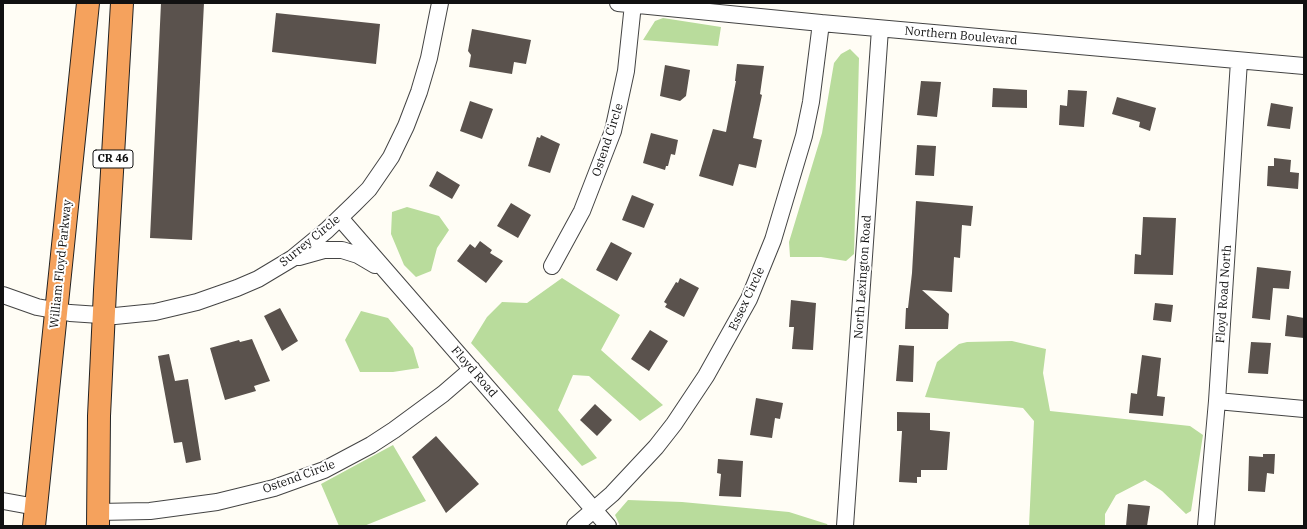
<!DOCTYPE html>
<html>
<head>
<meta charset="utf-8">
<style>
  body { margin:0 }
  #map { position:relative; width:1307px; height:529px; overflow:hidden; background:#fffdf5; font-family:"IBM Plex Serif",serif }
  canvas { display:block }
  .frame { position:absolute; inset:0; border:4px solid #111; pointer-events:none }
</style>
</head>
<body>
<div id="map">
<canvas width="1307" height="529"></canvas>
<div class="frame"></div>
</div>
<script>
const g = document.querySelector('canvas').getContext('2d');
g.lineJoin = 'round';
function fill(path, color) {
  g.fillStyle = color;
  g.fill(path, 'evenodd');
}
function shape(rows) {
  const path = new Path2D();
  for (const r of rows) {
    path.moveTo(r[0], r[1]);
    for (let i = 2; i < r.length; i += 2) path.lineTo(r[i], r[i + 1]);
  }
  return path;
}
function stroke(path, color, width, dash) {
  g.strokeStyle = color;
  g.lineWidth = width;
  g.lineCap = dash ? 'butt' : 'round';
  g.setLineDash(dash || []);
  g.stroke(path);
}
function label(font, color, halo, rows, align = 'center') {
  g.font = font + ' "IBM Plex Serif",serif';
  g.lineWidth = 4;
  g.setLineDash([]);
  g.textBaseline = 'middle';
  g.strokeStyle = halo;
  g.fillStyle = color;
  for (const [text, x, y, turn = 0] of rows) {
    g.save();
    g.translate(x, y);
    g.rotate((+turn || 0) * Math.PI / 180);
    g.textAlign = isNaN(turn) ? turn : align;
    if (halo) g.strokeText(text, 0, 0);
    g.fillText(text, 0, 0);
    g.restore();
  }
}
fill(shape([
  [663,18,721,27,718,46,643,40,655,21],
  [850,49,859,58,854,254,846,261,821,257,790,257,789,242,822,133,834,63,841,54],
  [407,207,439,216,449,230,437,248,431,271,416,277,404,265,391,234,392,212],
  [562,278,620,315,601,350,663,405,640,421,589,376,573,375,558,410,597,458,582,466,471,343,487,317,502,302,527,303],
  [361,311,388,318,413,348,419,368,393,372,360,372,345,340],
  [1012,341,1046,349,1043,373,1050,411,1190,426,1203,435,1191,511,1186,514,1162,491,1145,480,1116,495,1105,514,1105,526,1029,526,1034,421,1023,408,925,397,937,362,959,344,967,342],
  [393,445,426,501,364,526,339,526,321,484],
  [628,500,682,502,789,512,827,524,828,526,620,526,615,515]
]), '#b9dc9c');
fill(shape([
  [161,3,204,3,192,240,150,238],
  [276,13,380,24,376,64,272,52],
  [472,29,531,40,526,64,514,62,512,74,469,67,471,55,468,51],
  [737,64,764,66,760,94,762,95,753,138,762,140,756,168,739,164,733,186,699,176,713,129,726,132,736,81,735,81],
  [665,65,690,70,686,96,680,101,660,96],
  [921,81,941,82,937,117,917,115],
  [993,88,1027,90,1027,108,992,107],
  [1068,90,1087,91,1084,127,1059,125,1060,105,1067,106],
  [1117,97,1156,108,1150,131,1139,127,1140,122,1112,114],
  [470,101,493,109,482,139,460,131],
  [1271,103,1293,107,1290,129,1267,126],
  [651,133,678,140,675,155,671,154,668,166,666,166,665,170,643,163],
  [541,135,560,144,550,173,528,166,537,137,540,138],
  [917,145,936,146,934,176,915,175],
  [1274,158,1291,160,1290,172,1299,173,1298,189,1267,186,1268,166,1274,166],
  [437,171,460,185,452,199,429,186],
  [632,195,654,204,644,228,622,220],
  [916,201,973,206,971,226,962,225,960,258,954,257,952,292,922,290,949,314,948,329,905,329,906,308,908,308,912,273],
  [511,203,531,215,518,238,497,226],
  [1143,217,1176,218,1173,275,1134,274,1135,254,1141,255],
  [480,241,492,250,490,253,503,261,486,283,457,261,470,244,475,248],
  [611,242,632,253,617,281,596,270],
  [1257,267,1291,271,1289,289,1273,288,1270,320,1252,318],
  [680,278,699,288,684,317,665,307,667,304,664,302,676,282,678,283],
  [791,300,816,303,813,350,792,349,794,327,789,327],
  [1155,303,1173,305,1171,322,1153,320],
  [280,308,298,341,282,351,264,316],
  [1287,315,1304,318,1304,338,1285,336],
  [650,330,668,341,649,371,631,359],
  [252,339,270,381,254,386,256,391,225,400,210,348,239,340,240,342],
  [1251,342,1271,343,1268,374,1248,373],
  [899,345,914,346,913,382,896,381],
  [169,354,175,381,188,379,201,460,186,463,182,442,174,443,158,356],
  [1142,355,1161,358,1157,396,1165,397,1163,416,1129,413,1131,393,1137,394],
  [756,398,783,403,780,419,775,418,772,438,750,435],
  [595,404,612,420,597,436,580,420],
  [897,412,930,413,930,430,950,432,947,470,921,470,921,477,917,477,917,483,899,482,902,431,897,431],
  [436,436,479,484,446,513,412,457],
  [1263,454,1275,454,1274,474,1267,473,1265,492,1248,491,1249,456,1263,457],
  [718,459,743,461,741,497,719,496,721,474,717,473],
  [1128,504,1150,506,1147,526,1126,526]
]), '#5a524d');
const minor = shape([
  [618,3,821,23,1304,66],
  [340,218,608,526],
  [299,257,324,250,342,250,358,255,375,265],
  [552,266,582,211,613,131,626,71,633,4],
  [3,295,37,307,70,313,115,316,155,312,197,302,237,288,258,279,293,258,327,230,354,204,369,189,391,157,406,126,419,92,429,58,440,3],
  [1217,401,1304,409],
  [3,501,36,507],
  [98,512,150,511,217,502,274,488,324,470,371,445,394,430,443,394,472,369],
  [575,526,612,494,656,447,674,424,706,376,749,299,773,240,804,136,811,102,821,23],
  [845,526,880,29],
  [1206,526,1217,401,1239,61]
]);
const highway = shape([
  [34,526,88,3],
  [98,526,99,416,105,290,122,3]
]);
stroke(minor, '#444', 18);
stroke(highway, '#222', 24);
stroke(minor, '#fff', 16);
stroke(highway, '#f5a25d', 22);
for (const [x, y, w] of [
  [113,159,40]
]) {
  const box = new Path2D();
  box.roundRect(x - w / 2, y - 9, w, 18, 3);
  g.fillStyle = '#fff';
  g.fill(box);
  stroke(box, '#111', 1);
}
label('bold 11px', '#111', null, [
  ["CR 46",113,159]
]);
label('12px', '#111', '#fff', [
  ["Northern Boulevard",961,36,5],
  ["Ostend Circle",608,140,-72],
  ["Surrey Circle",310,241,-39],
  ["William Floyd Parkway",61,264,-84],
  ["North Lexington Road",863,277,-86],
  ["Floyd Road North",1224,294,-86],
  ["Essex Circle",747,299,-65],
  ["Floyd Road",474,372,49],
  ["Ostend Circle",299,477,-20]
]);
</script>
</body>
</html>
